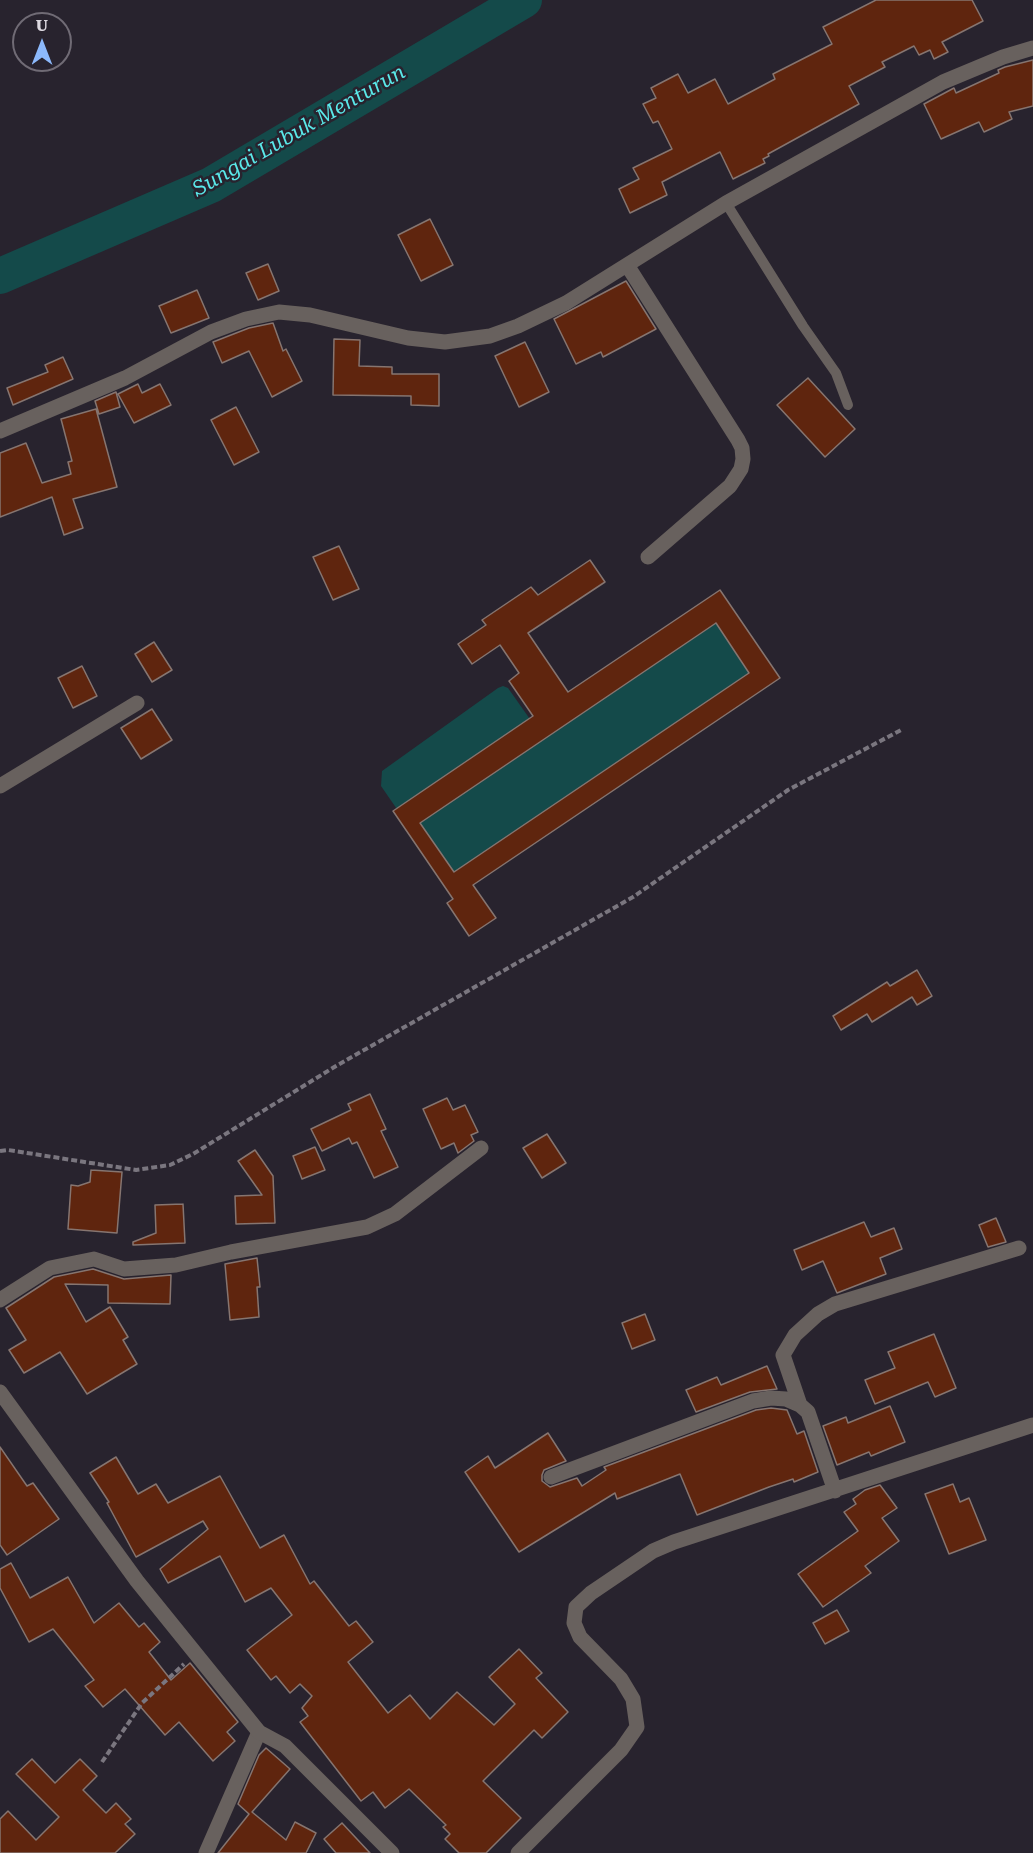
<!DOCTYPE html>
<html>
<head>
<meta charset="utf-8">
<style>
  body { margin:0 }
  #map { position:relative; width:1033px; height:1853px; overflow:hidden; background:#28232e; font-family:"Roboto Serif",serif }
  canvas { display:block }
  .north { position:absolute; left:12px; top:12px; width:60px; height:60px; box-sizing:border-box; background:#28232e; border:2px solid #706b75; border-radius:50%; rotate:0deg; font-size:16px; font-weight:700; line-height:24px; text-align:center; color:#dcd8e0 }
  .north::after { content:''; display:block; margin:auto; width:21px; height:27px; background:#8cb9fc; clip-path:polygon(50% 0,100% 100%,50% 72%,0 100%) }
</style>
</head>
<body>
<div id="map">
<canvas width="1033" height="1853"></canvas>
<div class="north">U</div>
</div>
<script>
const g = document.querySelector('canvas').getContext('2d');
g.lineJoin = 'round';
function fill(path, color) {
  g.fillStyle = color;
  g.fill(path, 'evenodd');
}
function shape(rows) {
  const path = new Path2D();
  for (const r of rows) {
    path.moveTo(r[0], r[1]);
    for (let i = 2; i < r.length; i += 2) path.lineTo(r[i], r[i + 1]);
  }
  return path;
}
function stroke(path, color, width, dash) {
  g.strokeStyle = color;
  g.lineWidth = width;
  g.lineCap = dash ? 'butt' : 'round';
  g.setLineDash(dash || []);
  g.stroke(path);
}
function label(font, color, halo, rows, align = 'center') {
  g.font = font + ' "Roboto Serif",serif';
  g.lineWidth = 5;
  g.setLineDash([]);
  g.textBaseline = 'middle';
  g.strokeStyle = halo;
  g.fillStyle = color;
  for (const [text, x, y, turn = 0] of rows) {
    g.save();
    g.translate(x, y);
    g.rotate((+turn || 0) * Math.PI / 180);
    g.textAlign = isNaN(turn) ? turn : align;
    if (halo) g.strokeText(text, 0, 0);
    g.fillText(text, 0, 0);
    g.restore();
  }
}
fill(shape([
  [718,618,754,673,460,874,441,873,381,786,382,771,498,688,503,686,508,688,532,722]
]), '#144a4a');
stroke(shape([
  [0,276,211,185,524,0]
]), '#144a4a', 36);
const building = shape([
  [876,0,972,0,983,21,942,42,948,52,934,59,930,50,919,55,914,46,882,62,885,67,849,86,859,104,768,154,769,156,763,159,765,163,733,179,720,152,662,182,667,195,630,213,619,189,639,179,633,168,672,149,658,121,653,123,643,104,656,98,651,88,678,74,688,93,715,79,728,104,775,79,773,74,832,44,823,27,876,0],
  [1033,60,1033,106,1009,112,1012,119,984,132,979,122,941,139,924,104,954,88,956,93,999,73,998,70,1005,67,1033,60],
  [430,219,453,265,421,281,398,235,430,219],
  [268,264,279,291,258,300,246,273,268,264],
  [626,281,656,329,603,357,601,352,576,364,554,319,626,281],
  [197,290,209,318,171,333,159,306,197,290],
  [273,323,283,351,286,349,302,381,272,397,249,351,222,363,213,342,249,328,273,323],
  [334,339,360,340,359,366,392,367,392,374,439,374,439,406,411,405,411,396,333,395,334,339],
  [525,342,549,392,519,407,495,356,525,342],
  [63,357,73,379,13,405,7,388,48,372,45,365,63,357],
  [808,378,855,429,825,457,777,405,808,378],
  [138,384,142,393,160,384,171,405,134,423,118,394,138,384],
  [116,392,120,407,99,414,95,401,116,392],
  [236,407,259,452,234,465,211,420,236,407],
  [96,409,117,487,73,499,83,528,64,535,52,497,0,517,0,453,26,443,42,483,71,474,68,462,72,461,61,419,96,409],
  [339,546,359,589,333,600,313,557,339,546],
  [590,560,605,582,528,633,568,692,720,590,780,678,473,885,496,918,469,936,447,903,453,899,393,811,533,716,509,681,519,673,500,645,472,664,458,644,486,625,482,620,531,587,538,595,590,560],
  [716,623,749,673,454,872,420,823,716,623],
  [154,642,172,670,152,682,135,654,154,642],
  [82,666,97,696,73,708,58,678,82,666],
  [152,709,172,740,141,759,121,728,152,709],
  [917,970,932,996,917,1005,912,997,872,1022,867,1014,841,1030,833,1016,887,982,890,986,917,970],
  [370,1094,386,1129,381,1131,398,1167,374,1178,357,1142,352,1144,349,1138,322,1151,311,1129,351,1110,348,1104,370,1094],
  [447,1098,453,1110,465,1105,478,1132,471,1135,474,1141,458,1153,454,1143,441,1149,423,1109,447,1098],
  [547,1134,566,1163,542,1178,523,1148,547,1134],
  [315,1147,325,1170,302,1179,293,1156,315,1147],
  [255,1150,273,1176,275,1223,236,1224,235,1196,262,1195,238,1161,255,1150],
  [91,1170,122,1172,117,1233,68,1229,71,1185,78,1186,90,1182,91,1170],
  [183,1204,185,1243,133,1245,133,1242,156,1233,155,1205,183,1204],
  [996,1218,1006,1242,988,1247,979,1225,996,1218],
  [864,1222,871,1237,894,1228,902,1249,880,1258,886,1274,837,1293,823,1261,802,1270,794,1250,864,1222],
  [257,1258,260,1287,257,1287,259,1317,230,1320,225,1264,257,1258],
  [93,1269,124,1279,171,1275,170,1304,108,1303,108,1285,65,1284,86,1322,110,1307,128,1337,123,1340,137,1364,87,1394,60,1352,24,1373,9,1350,26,1340,6,1308,54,1277,93,1269],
  [645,1314,655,1340,632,1349,622,1323,645,1314],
  [934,1334,956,1388,935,1397,928,1382,875,1404,865,1380,895,1368,888,1352,934,1334],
  [767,1366,777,1389,750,1392,696,1412,686,1390,717,1377,721,1385,767,1366],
  [890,1406,905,1442,871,1456,869,1452,837,1465,823,1426,846,1417,848,1423,890,1406],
  [771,1408,787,1410,797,1434,804,1431,818,1472,794,1482,793,1479,769,1487,697,1515,680,1474,617,1499,615,1493,519,1552,465,1472,488,1456,495,1468,548,1433,566,1461,544,1470,542,1475,542,1481,550,1487,577,1478,582,1486,606,1470,604,1467,756,1410,771,1408],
  [0,1447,27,1486,33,1483,59,1519,7,1555,0,1545,0,1447],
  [116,1457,138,1494,156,1484,168,1503,220,1476,260,1548,284,1535,310,1584,314,1581,349,1626,356,1621,373,1642,348,1662,388,1713,410,1695,430,1719,457,1692,494,1725,515,1704,489,1677,519,1649,542,1673,536,1678,568,1712,542,1738,534,1730,483,1781,521,1818,486,1853,459,1853,445,1839,450,1834,443,1827,446,1825,409,1789,385,1808,373,1792,361,1801,300,1722,308,1716,302,1708,312,1696,300,1684,290,1693,276,1676,271,1680,247,1650,292,1615,271,1588,245,1602,220,1556,168,1583,160,1569,208,1529,203,1521,136,1557,107,1503,109,1502,90,1473,116,1457],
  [953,1484,960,1502,969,1498,986,1540,949,1554,925,1494,953,1484],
  [880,1485,897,1508,882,1518,899,1541,865,1566,871,1573,823,1607,798,1574,858,1531,844,1512,856,1504,853,1499,865,1490,880,1485],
  [11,1563,30,1598,68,1577,94,1623,119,1603,139,1627,144,1623,160,1642,149,1652,171,1680,190,1663,238,1722,227,1732,235,1741,213,1761,179,1722,165,1735,125,1689,103,1707,85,1686,94,1680,53,1629,29,1642,0,1588,0,1569,11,1563],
  [837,1610,849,1631,825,1644,813,1623,837,1610],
  [266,1748,290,1769,252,1812,286,1840,295,1822,316,1833,306,1853,218,1853,249,1814,238,1804,259,1755,266,1748],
  [32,1759,55,1783,80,1759,97,1776,83,1790,106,1813,116,1803,131,1819,125,1824,135,1834,115,1853,0,1853,0,1819,8,1811,36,1840,59,1817,16,1774,32,1759],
  [342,1823,370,1853,336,1853,324,1839,342,1823]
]);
fill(building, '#5f250e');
stroke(building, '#867570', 1.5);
stroke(shape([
  [0,1151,8,1150,136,1170,170,1165,193,1154,336,1066,633,897,788,790,901,730],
  [102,1762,142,1703,184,1664]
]), '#7a767f', 4, [6, 3]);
stroke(shape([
  [726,203,803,326,836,373,848,405]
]), '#68615e', 10);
stroke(shape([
  [627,265,738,440,742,448,743,459,741,469,730,486,648,557],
  [0,431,125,378,211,332,246,319,279,312,310,315,408,338,445,342,490,336,518,326,566,303,726,203,943,82,1003,57,1033,48],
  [0,786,137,703],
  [0,1300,50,1268,94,1259,124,1269,176,1265,231,1252,367,1227,395,1214,481,1148],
  [800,1405,783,1355,795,1335,818,1314,835,1304,1019,1248],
  [551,1477,753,1401,771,1398,786,1399,800,1405,808,1412,835,1491],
  [206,1853,259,1732],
  [518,1853,621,1750,637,1727,633,1699,621,1679,580,1637,574,1623,576,1607,591,1593,653,1551,674,1542,1033,1425]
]), '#68615e', 15);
stroke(shape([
  [0,1392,137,1581,259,1732,285,1746,392,1853]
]), '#68615e', 15);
label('italic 21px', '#5ae8e9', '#28232e', [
  ["Sungai Lubuk Menturun",299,131,-30]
]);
</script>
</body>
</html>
